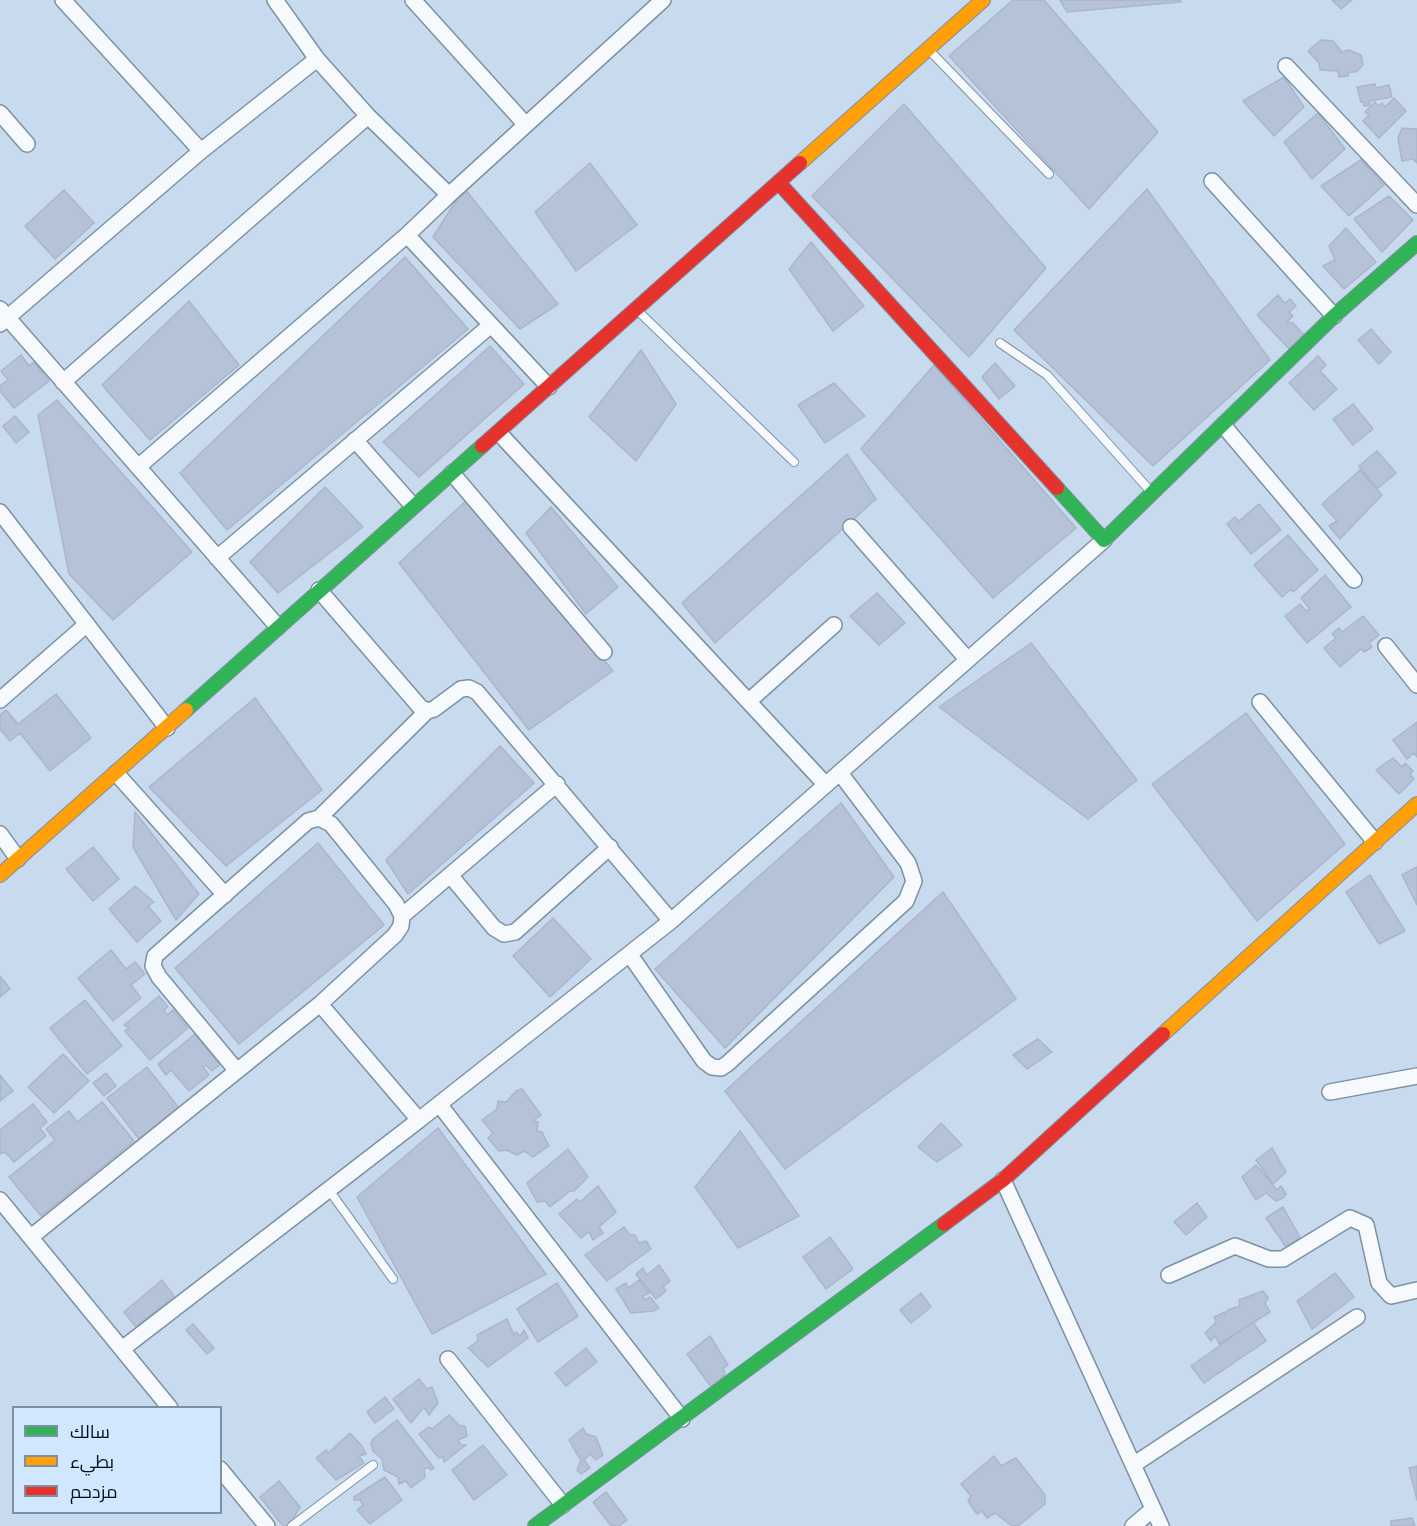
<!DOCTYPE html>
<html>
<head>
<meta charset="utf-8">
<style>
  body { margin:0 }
  #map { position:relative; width:1417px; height:1526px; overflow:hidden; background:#c8dbee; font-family:Lora,Cairo,serif }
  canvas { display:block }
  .legend { position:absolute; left:12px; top:1406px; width:210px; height:108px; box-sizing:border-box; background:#d0e7fe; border:2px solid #7d90a6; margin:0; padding:8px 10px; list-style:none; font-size:18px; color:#000d21 }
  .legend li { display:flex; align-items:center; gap:12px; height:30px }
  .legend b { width:30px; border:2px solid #7d90a6 }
</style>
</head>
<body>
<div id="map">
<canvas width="1417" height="1526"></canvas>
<ul class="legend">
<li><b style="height:8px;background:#30b455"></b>سالك</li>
<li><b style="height:8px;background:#ff9f0a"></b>بطيء</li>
<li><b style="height:8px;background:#e5322d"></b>مزدحم</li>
</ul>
</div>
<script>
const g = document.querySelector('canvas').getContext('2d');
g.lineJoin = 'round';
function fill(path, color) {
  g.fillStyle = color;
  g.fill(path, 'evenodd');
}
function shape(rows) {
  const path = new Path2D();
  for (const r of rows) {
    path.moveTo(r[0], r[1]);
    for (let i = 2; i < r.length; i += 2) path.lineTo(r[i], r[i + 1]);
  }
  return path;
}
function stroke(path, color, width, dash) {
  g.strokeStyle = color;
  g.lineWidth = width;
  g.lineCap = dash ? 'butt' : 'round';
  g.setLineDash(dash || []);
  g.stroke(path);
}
const building = shape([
  [1013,0,1044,0,1158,132,1089,209,949,56,1013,0],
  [1060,0,1180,0,1181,2,1067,12,1060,0],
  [1332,0,1352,0,1341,9,1332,0],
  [1321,40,1333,41,1342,52,1349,50,1361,55,1363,65,1356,72,1349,72,1348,76,1339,77,1338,71,1320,70,1319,63,1308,51,1321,40],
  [1284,77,1304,107,1274,136,1243,101,1284,77],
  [1375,84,1376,88,1389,85,1392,97,1369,101,1370,105,1364,106,1364,102,1361,102,1357,87,1375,84],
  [1394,98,1406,111,1379,138,1363,121,1369,115,1365,112,1375,102,1378,106,1382,103,1385,107,1394,98],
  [904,104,1046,268,969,357,812,196,904,104],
  [1318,113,1345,149,1312,179,1284,142,1318,113],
  [1402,128,1417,129,1417,163,1413,159,1402,161,1398,138,1402,128],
  [1361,160,1384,185,1349,216,1321,186,1361,160],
  [590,163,637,225,576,271,535,212,590,163],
  [464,188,558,304,520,329,433,237,464,188],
  [1147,189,1270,360,1153,466,1014,330,1147,189],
  [64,190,94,223,55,259,25,226,64,190],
  [1389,196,1413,220,1382,252,1354,219,1389,196],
  [1346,228,1376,262,1344,289,1323,266,1335,260,1329,246,1346,228],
  [811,242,864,306,833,331,789,269,811,242],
  [405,257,468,329,227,530,180,473,405,257],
  [1278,295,1285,303,1290,299,1296,306,1289,312,1293,316,1287,322,1293,323,1306,337,1291,351,1257,315,1278,295],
  [189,301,239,365,150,440,102,385,189,301],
  [1371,329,1391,352,1379,364,1358,340,1371,329],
  [490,346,524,384,419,477,383,442,490,346],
  [641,350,676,404,636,461,589,417,641,350],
  [21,355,29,366,34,362,49,381,14,408,0,391,0,386,8,380,1,371,21,355],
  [1318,356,1326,365,1320,371,1337,389,1314,410,1289,383,1318,356],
  [995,363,1015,386,999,399,982,377,995,363],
  [934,365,1076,528,993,598,861,449,934,365],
  [834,383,865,416,825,443,798,405,834,383],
  [57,400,192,552,113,620,69,574,38,415,57,400],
  [1353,404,1373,429,1353,445,1333,419,1353,404],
  [15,416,29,432,16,443,3,426,15,416],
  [1377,451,1396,473,1377,489,1359,466,1377,451],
  [847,454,876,499,715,643,682,603,847,454],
  [1360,470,1382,495,1340,539,1329,526,1337,521,1322,504,1360,470],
  [325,487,363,527,278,593,250,562,325,487],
  [470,497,613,671,529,730,399,563,470,497],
  [1259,504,1281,530,1251,554,1227,524,1235,517,1239,521,1259,504],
  [551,507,618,587,586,614,526,533,551,507],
  [1288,535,1318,570,1293,592,1291,589,1282,597,1254,565,1288,535],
  [1325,575,1351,607,1307,643,1285,616,1300,604,1306,611,1310,609,1301,598,1325,575],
  [877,593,905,623,879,645,850,616,877,593],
  [1363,616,1379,635,1369,643,1372,647,1364,652,1361,649,1340,667,1324,648,1336,638,1332,634,1339,628,1342,632,1363,616],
  [1031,643,1137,780,1088,819,939,707,1031,643],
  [56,694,91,738,50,771,20,733,10,741,0,729,0,715,6,710,18,724,56,694],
  [255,698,322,790,226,866,149,787,255,698],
  [1246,713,1345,844,1257,921,1152,784,1246,713],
  [1417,722,1417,757,1414,753,1407,759,1393,740,1417,722],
  [500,746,534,783,408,894,386,860,500,746],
  [1393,758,1402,767,1405,763,1413,771,1410,774,1414,779,1399,794,1376,770,1393,758],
  [841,803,894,877,725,1048,655,969,841,803],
  [135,812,199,894,176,920,133,847,135,812],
  [318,843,384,925,239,1044,175,968,318,843],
  [93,847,119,879,93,901,66,869,93,847],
  [1417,867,1417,905,1402,875,1417,867],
  [1370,875,1405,931,1379,944,1346,892,1370,875],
  [135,886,154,902,148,906,161,921,137,942,109,909,135,886],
  [943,892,1016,999,785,1169,725,1091,943,892],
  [553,918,591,959,550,997,513,956,553,918],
  [111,950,126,969,135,962,145,974,131,985,141,998,113,1021,78,978,111,950],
  [0,976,10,989,0,997,0,976],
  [159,996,168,1007,164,1010,167,1015,173,1010,188,1028,150,1060,125,1031,129,1027,124,1025,159,996],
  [85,1000,122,1046,87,1074,50,1028,85,1000],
  [195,1034,220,1065,212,1071,206,1065,203,1067,209,1075,189,1091,171,1070,166,1075,158,1064,195,1034],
  [1038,1039,1052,1052,1027,1069,1013,1055,1038,1039],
  [63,1054,89,1081,54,1113,28,1087,63,1054],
  [147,1067,179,1108,139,1139,107,1098,147,1067],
  [106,1073,116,1086,104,1096,93,1083,106,1073],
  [0,1075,13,1091,0,1101,0,1075],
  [522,1089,541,1115,533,1121,538,1122,537,1131,542,1132,549,1146,533,1157,524,1151,517,1155,506,1150,499,1151,488,1138,493,1133,482,1120,497,1109,498,1101,506,1102,516,1091,522,1089],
  [102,1102,134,1141,41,1216,9,1177,55,1140,46,1129,69,1111,77,1122,102,1102],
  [33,1104,47,1122,40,1128,46,1136,14,1162,5,1152,0,1154,0,1130,33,1104],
  [941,1123,962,1145,937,1162,918,1147,941,1123],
  [438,1128,546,1274,432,1334,357,1197,438,1128],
  [740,1131,799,1216,738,1248,695,1187,740,1131],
  [1272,1148,1286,1172,1273,1184,1256,1160,1272,1148],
  [568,1149,588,1177,574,1191,570,1191,550,1207,545,1201,537,1202,527,1183,568,1149],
  [1256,1165,1277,1190,1281,1186,1286,1194,1283,1198,1276,1201,1266,1193,1256,1200,1242,1177,1256,1165],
  [598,1186,616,1212,599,1227,603,1233,593,1240,589,1232,581,1238,559,1214,577,1199,580,1202,598,1186],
  [1197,1203,1207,1217,1186,1235,1174,1222,1197,1203],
  [1283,1207,1300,1237,1286,1247,1266,1218,1283,1207],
  [624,1227,630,1235,635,1235,639,1243,646,1241,651,1249,607,1281,585,1255,624,1227],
  [830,1237,853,1269,826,1289,803,1257,830,1237],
  [659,1265,670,1281,663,1287,666,1291,656,1299,636,1274,643,1268,647,1275,659,1265],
  [1335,1273,1354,1297,1312,1329,1297,1301,1335,1273],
  [162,1280,174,1296,136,1327,124,1312,162,1280],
  [639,1280,649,1293,643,1296,645,1300,650,1297,659,1308,653,1311,631,1313,616,1289,626,1283,628,1288,639,1280],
  [557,1283,578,1316,538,1342,517,1309,557,1283],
  [1263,1291,1268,1298,1265,1303,1270,1312,1219,1344,1215,1336,1211,1341,1205,1333,1216,1322,1214,1317,1225,1312,1225,1315,1228,1310,1240,1306,1239,1300,1263,1291],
  [921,1293,931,1307,911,1323,900,1310,921,1293],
  [507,1319,514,1335,516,1332,520,1336,524,1330,528,1338,488,1367,468,1348,478,1341,477,1335,507,1319],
  [1253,1322,1266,1341,1204,1383,1191,1366,1253,1322],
  [193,1324,214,1348,207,1354,186,1330,193,1324],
  [710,1336,728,1365,723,1368,725,1374,712,1388,687,1354,710,1336],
  [586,1348,597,1362,566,1386,555,1373,586,1348],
  [419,1379,427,1389,432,1387,438,1403,429,1415,424,1407,411,1423,393,1399,419,1379],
  [385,1397,394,1409,375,1423,367,1412,385,1397],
  [449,1415,460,1426,465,1426,467,1436,458,1440,461,1445,466,1445,444,1462,443,1457,439,1458,419,1434,429,1427,432,1429,449,1415],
  [397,1420,434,1468,430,1470,429,1467,424,1469,425,1477,411,1488,406,1481,399,1484,398,1477,384,1470,382,1459,373,1451,371,1443,373,1439,397,1420],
  [583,1428,586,1434,596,1437,603,1455,596,1460,590,1454,584,1460,590,1468,581,1474,577,1470,581,1461,569,1440,583,1428],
  [350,1433,362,1446,366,1454,359,1456,364,1463,336,1480,316,1458,326,1450,328,1453,350,1433],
  [483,1445,507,1475,474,1500,452,1470,483,1445],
  [994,1456,1001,1466,1016,1458,1045,1495,1045,1504,1018,1526,1012,1526,995,1513,987,1518,982,1511,977,1514,968,1501,971,1496,961,1484,994,1456],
  [1417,1466,1417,1500,1409,1468,1417,1466],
  [385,1477,402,1500,370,1524,357,1510,363,1505,360,1500,354,1500,354,1497,385,1477],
  [279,1481,300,1507,289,1526,283,1526,260,1497,279,1481],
  [606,1492,627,1520,619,1526,611,1526,593,1502,606,1492],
  [1412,1518,1415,1526,1391,1526,1391,1521,1412,1518]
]);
fill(building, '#b5c2d7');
stroke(building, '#a9b6cb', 1.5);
const lane = shape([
  [929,50,1049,174],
  [637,310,794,462],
  [1000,343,1047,375,1152,493],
  [329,1190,393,1279],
  [292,1526,373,1465]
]);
const street = shape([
  [63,0,201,151],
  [413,0,526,125],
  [1286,66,1417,205],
  [0,113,27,144],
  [1212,181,1334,316],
  [449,195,663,0],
  [407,235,549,387],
  [0,309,278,627],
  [0,324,201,151,317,59],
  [63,382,368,116],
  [1223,425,1354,580],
  [499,433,826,785],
  [355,440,413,506],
  [138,467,407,235,449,195,368,116,317,59,275,0],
  [452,473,604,652],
  [0,512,167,728],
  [851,527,967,659],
  [217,558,491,325],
  [319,590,420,707,427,711,434,709,461,689,469,688,477,692,671,921],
  [1386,646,1417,685],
  [0,700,87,624],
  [749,701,834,625],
  [1260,702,1375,842],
  [116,773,225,895],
  [0,834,18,859],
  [450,875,494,928,504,934,515,932,610,847],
  [402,916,557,784],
  [630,955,704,1061,712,1067,721,1068,727,1064,906,901,914,881,908,863,840,773],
  [237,1071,159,977,153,966,155,956,308,821,319,818,427,711],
  [1330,1092,1417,1076],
  [439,1104,682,1419],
  [419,1120,671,921,1104,540],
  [1003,1180,1161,1526],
  [0,1200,170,1408],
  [31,1237,320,1004,395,935,401,926,402,916,396,904,331,824,319,818],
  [1169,1275,1235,1246,1269,1259,1283,1259,1350,1218,1366,1225,1379,1283,1391,1296,1417,1290],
  [122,1349,419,1120,320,1004],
  [448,1359,563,1505],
  [1133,1465,1357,1317],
  [220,1469,267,1526],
  [1133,1526,1153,1509]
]);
const fast = shape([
  [1057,488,1104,540,1334,316,1417,243],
  [186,710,482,446],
  [535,1526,944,1224]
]);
const slow = shape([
  [800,163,983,0],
  [0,875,186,710],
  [1163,1034,1417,804]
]);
const jam = shape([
  [779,183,1057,488],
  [482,446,800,163],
  [944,1224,1003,1180,1163,1034]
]);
stroke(lane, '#7e91a3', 10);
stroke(street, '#7e91a3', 18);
stroke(fast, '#7e91a3', 16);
stroke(slow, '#7e91a3', 16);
stroke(jam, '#7e91a3', 16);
stroke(lane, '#f7fafc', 8);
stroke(street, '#f7fafc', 15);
stroke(fast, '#30b455', 14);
stroke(slow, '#ff9f0a', 14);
stroke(jam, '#e5322d', 14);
</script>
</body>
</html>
